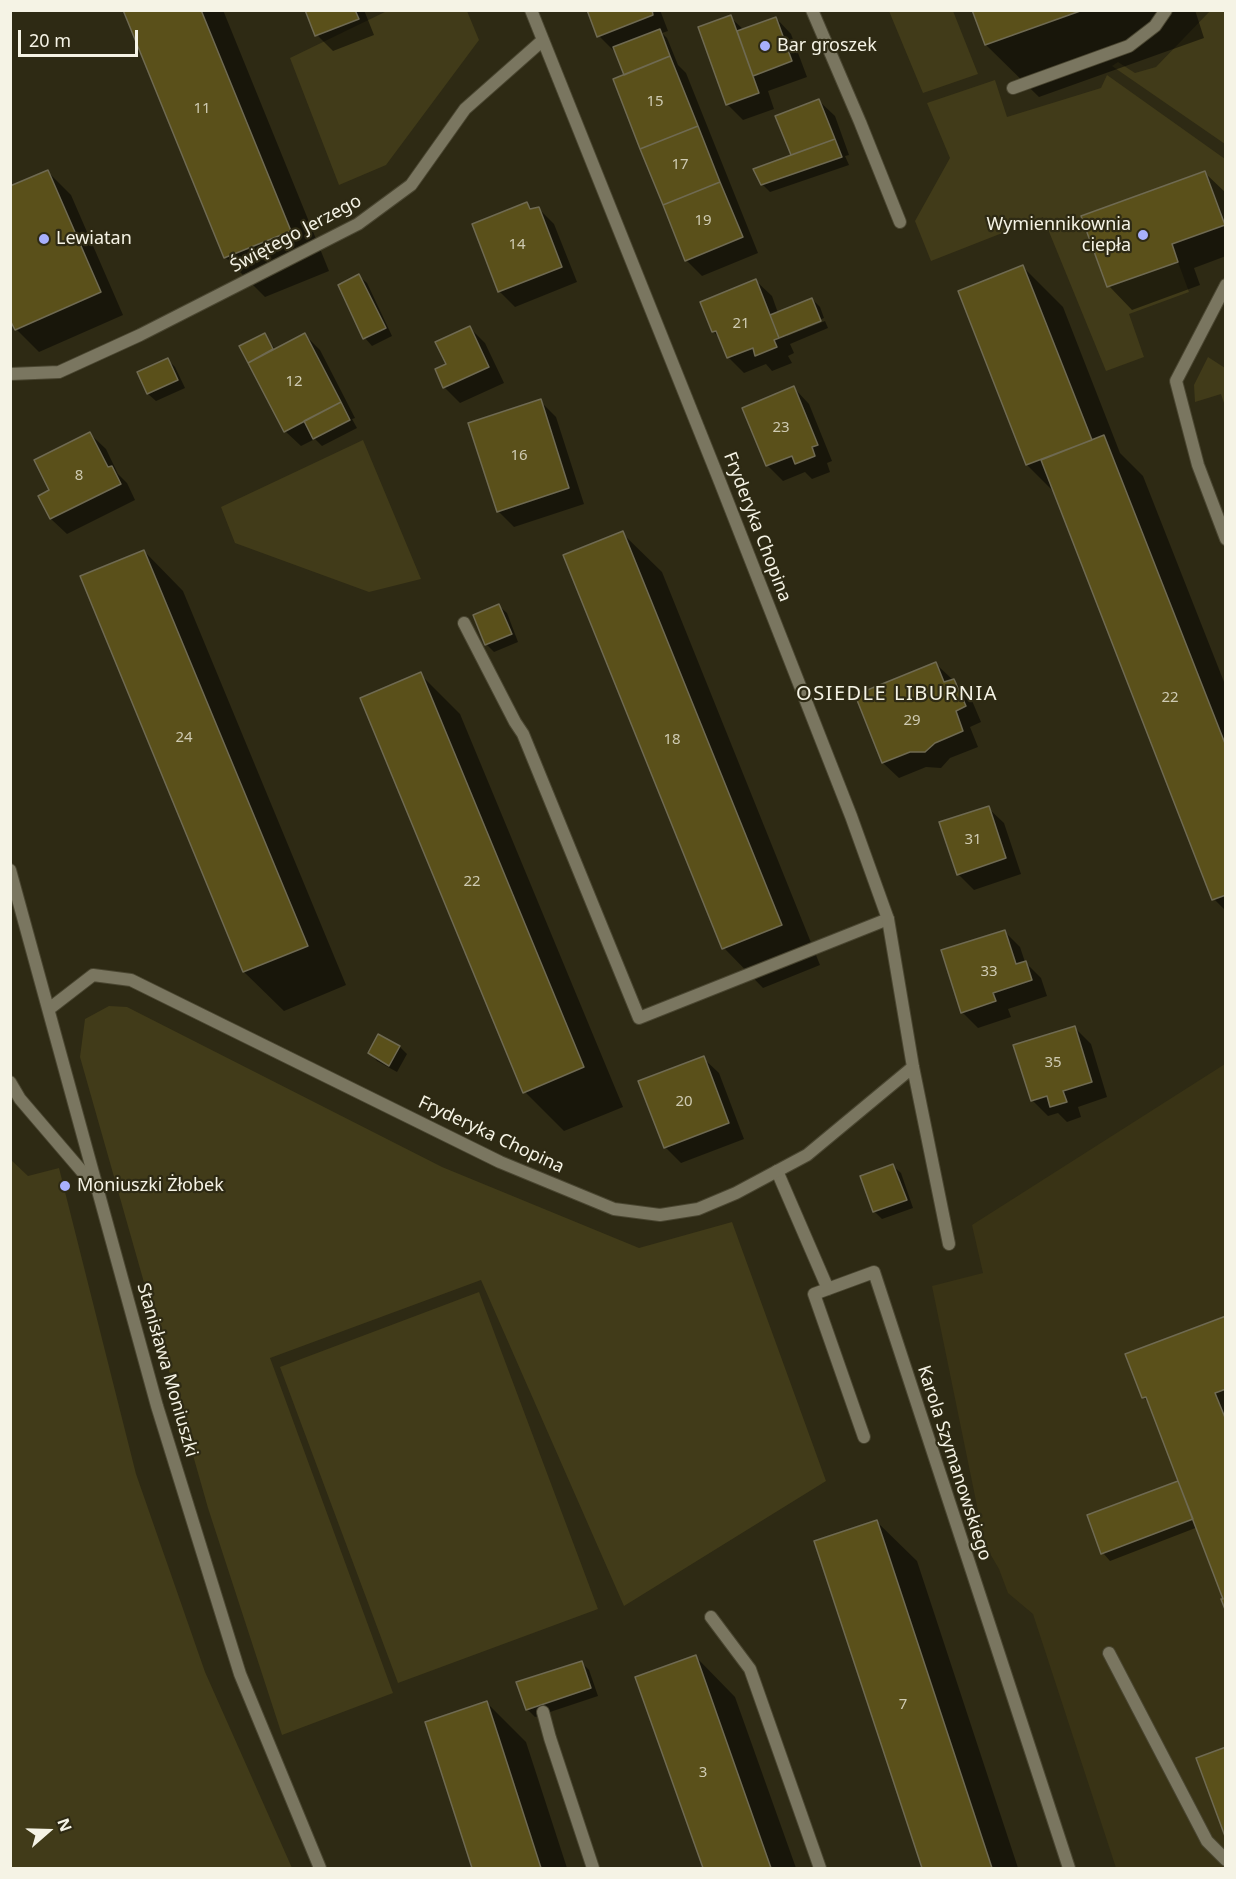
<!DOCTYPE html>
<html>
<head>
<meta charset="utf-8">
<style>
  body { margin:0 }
  #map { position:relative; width:1236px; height:1879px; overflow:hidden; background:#2e2a14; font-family:"Noto Sans",sans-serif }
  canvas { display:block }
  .frame { position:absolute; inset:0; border:12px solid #f5f3e5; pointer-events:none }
  .north { position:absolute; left:18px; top:1801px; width:60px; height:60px; -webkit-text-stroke:4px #2e2a14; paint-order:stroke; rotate:70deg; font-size:16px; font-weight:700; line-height:24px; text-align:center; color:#f5f3e5 }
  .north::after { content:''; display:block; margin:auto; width:21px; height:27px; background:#f5f3e5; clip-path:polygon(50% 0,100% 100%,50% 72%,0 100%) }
  .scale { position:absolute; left:18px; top:30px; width:120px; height:27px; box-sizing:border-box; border:3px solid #f5f3e5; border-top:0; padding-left:8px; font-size:18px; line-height:21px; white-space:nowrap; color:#f5f3e5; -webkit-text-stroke:4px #2e2a14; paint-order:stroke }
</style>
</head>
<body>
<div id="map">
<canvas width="1236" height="1879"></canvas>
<div class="frame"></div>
<div class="north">N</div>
<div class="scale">20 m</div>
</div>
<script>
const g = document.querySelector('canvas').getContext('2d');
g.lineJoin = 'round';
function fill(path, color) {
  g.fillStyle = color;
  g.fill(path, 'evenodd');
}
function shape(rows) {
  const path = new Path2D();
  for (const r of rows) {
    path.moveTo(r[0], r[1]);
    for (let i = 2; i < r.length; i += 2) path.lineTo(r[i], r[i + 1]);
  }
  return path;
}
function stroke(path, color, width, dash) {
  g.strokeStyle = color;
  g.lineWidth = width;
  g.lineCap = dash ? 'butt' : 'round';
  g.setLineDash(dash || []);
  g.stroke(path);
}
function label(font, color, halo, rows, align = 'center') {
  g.font = font + ' "Noto Sans",sans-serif';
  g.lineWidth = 4.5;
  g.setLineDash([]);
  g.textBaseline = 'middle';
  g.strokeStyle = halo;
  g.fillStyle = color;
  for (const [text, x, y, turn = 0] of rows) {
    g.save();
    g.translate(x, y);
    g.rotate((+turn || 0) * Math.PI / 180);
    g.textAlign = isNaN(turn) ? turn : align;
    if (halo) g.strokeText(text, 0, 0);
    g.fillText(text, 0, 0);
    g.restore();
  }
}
fill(shape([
  [1225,1064,1225,1868,1116,1868,1033,1614,1008,1593,999,1569,985,1545,932,1286,983,1273,972,1225]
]), '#393315');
fill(shape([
  [389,10,467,11,479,40,386,165,339,185,290,58],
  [889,11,953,11,978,74,923,93],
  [1210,11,1225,11,1225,144,1112,66,1118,62,1135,73,1156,67],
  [1107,75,1225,159,1226,224,1205,171,1082,216,1107,287,1178,262,1189,292,1129,314,1144,357,1106,371,1043,217,931,261,915,221,950,158,927,103,995,80,1007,117,1101,88],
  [1208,357,1225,368,1225,406,1221,394,1195,402,1194,385],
  [363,440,421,579,369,592,235,543,221,507],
  [109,1006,127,1007,442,1167,639,1248,732,1222,826,1481,624,1606,481,1280,270,1358,393,1693,282,1735,208,1508,80,1057,85,1019],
  [10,1159,28,1176,59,1168,136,1474,205,1672,292,1868,11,1868],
  [479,1292,598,1609,398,1683,280,1367]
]), '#413b19');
fill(shape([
  [125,10,223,10,329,271,265,297,225,257],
  [306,10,364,10,374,35,333,51,317,35],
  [589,10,660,10,668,31,662,33,667,38,678,65,686,73,758,253,702,276,686,260,616,51,615,52,599,36],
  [974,10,1195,10,1204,38,1039,97,986,45],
  [730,17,744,30,776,18,791,34,807,77,768,91,774,109,743,120,727,104],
  [819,101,835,116,849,155,845,156,849,165,770,192,762,184,794,155,792,154],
  [48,172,71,195,123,315,39,352,16,329],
  [1205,173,1226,193,1226,256,1194,268,1200,285,1132,310,1109,286,1083,217],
  [527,204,533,210,538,208,554,224,577,282,515,307,499,291],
  [1023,267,1063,307,1120,453,1143,476,1226,687,1226,911,1214,899,1055,493,1027,465,960,291],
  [359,276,367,283,392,336,372,346,365,338,340,285],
  [756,281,772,296,778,313,812,299,820,307,824,318,787,333,787,336,825,321,828,328,790,344,794,353,788,356,792,363,772,371,766,364,744,373,728,357,720,339,713,331],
  [470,328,485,343,504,383,460,403,444,387,448,365],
  [264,335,276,350,305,335,320,350,355,418,352,419,357,428,322,446,315,439,301,446,285,431,249,362],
  [167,359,175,367,185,388,156,401,148,394,139,372],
  [794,388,809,404,832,461,827,463,830,472,812,479,805,472,783,481,767,465],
  [540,401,556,417,584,504,514,527,498,511],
  [90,434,106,449,118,474,127,483,135,500,67,534,51,519,40,496,51,491],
  [622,533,662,572,820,965,763,988,724,948,565,556],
  [144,551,183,591,346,985,284,1011,244,972,82,577],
  [499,606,507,613,518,642,494,652,486,644],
  [936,664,970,696,981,722,970,727,978,747,950,758,941,768,926,767,899,778,883,763],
  [420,674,460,714,623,1107,564,1131,525,1092],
  [988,808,1004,823,1021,874,974,890,958,874],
  [1004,931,1020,947,1025,962,1041,978,1047,996,1008,1009,1011,1017,978,1028,962,1012],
  [1075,1028,1091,1044,1107,1097,1078,1107,1081,1117,1067,1122,1058,1113,1048,1116,1032,1100],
  [379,1036,400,1047,407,1054,397,1072,377,1061,370,1053],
  [703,1058,719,1073,744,1139,681,1163,665,1147],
  [893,1166,901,1173,913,1208,882,1219,875,1212,862,1177],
  [1226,1318,1226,1607,1225,1599,1198,1527,1110,1561,1103,1553,1182,1487,1150,1404,1143,1397],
  [877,1522,917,1561,1018,1868,924,1868,816,1542],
  [696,1657,735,1697,796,1868,704,1868,637,1678],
  [581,1662,589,1670,598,1696,535,1717,527,1709],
  [487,1703,526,1742,567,1868,474,1868,427,1723]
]), '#0007');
const building = shape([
  [123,10,201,10,291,231,224,258,123,10],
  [305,10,355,10,359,19,315,36,305,10],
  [587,10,652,10,653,15,597,37,587,10],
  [972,10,1083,10,985,45,972,10],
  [731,15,759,93,726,105,698,27,731,15],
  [776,17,792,61,753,76,737,31,776,17],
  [660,29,670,56,624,75,613,47,660,29],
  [670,56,698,126,640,149,613,79,670,56],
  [819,99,835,139,791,155,775,116,819,99],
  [698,126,720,182,663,205,640,149,698,126],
  [835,139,842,157,761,185,753,169,835,139],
  [48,170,101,292,15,330,10,320,10,186,48,170],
  [1205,171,1225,225,1172,244,1178,262,1107,287,1081,216,1205,171],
  [720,182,743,237,685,261,663,205,720,182],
  [527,202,530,209,539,207,562,267,498,292,472,224,527,202],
  [1023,265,1092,440,1026,465,958,291,1023,265],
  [359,274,386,328,363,339,338,285,359,274],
  [756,279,779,338,774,340,777,347,755,356,753,348,727,358,716,331,712,332,700,302,756,279],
  [812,298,821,321,779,338,770,315,812,298],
  [470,326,489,367,443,388,435,369,446,364,435,342,470,326],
  [265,333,273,349,248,363,239,346,265,333],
  [305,333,341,402,284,432,248,363,305,333],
  [168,358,178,380,147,394,137,372,168,358],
  [794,386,818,445,812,447,815,456,795,464,792,456,766,466,742,408,794,386],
  [541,399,569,488,497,512,468,423,541,399],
  [341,402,350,420,313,439,304,421,341,402],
  [90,432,108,467,112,466,121,484,50,519,38,496,49,490,34,460,90,432],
  [1104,435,1226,746,1226,895,1212,900,1041,460,1104,435],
  [623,531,782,925,722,949,563,555,623,531],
  [144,550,308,946,243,972,80,576,144,550],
  [499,604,512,634,485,645,473,615,499,604],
  [936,662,944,682,954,679,966,706,956,711,963,731,935,743,925,752,910,752,882,763,855,695,936,662],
  [421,672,584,1067,523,1093,360,698,421,672],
  [989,806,1006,858,957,875,939,822,989,806],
  [1005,930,1016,964,1026,961,1032,980,993,993,996,1001,961,1013,941,950,1005,930],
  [1075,1026,1092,1082,1063,1091,1067,1102,1050,1107,1047,1096,1031,1101,1013,1045,1075,1026],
  [378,1034,400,1046,389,1066,368,1053,378,1034],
  [704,1056,729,1123,664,1148,638,1081,704,1056],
  [893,1164,907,1200,873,1212,860,1176,893,1164],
  [1226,1316,1226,1389,1215,1393,1226,1420,1226,1612,1221,1599,1223,1599,1146,1397,1142,1398,1125,1354,1226,1316],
  [1178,1481,1193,1519,1101,1554,1087,1515,1178,1481],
  [877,1520,992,1868,922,1868,814,1541,877,1520],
  [696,1655,771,1868,703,1868,635,1677,696,1655],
  [582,1661,591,1688,526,1710,516,1682,582,1661],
  [487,1701,541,1868,472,1868,425,1722,487,1701],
  [1226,1747,1226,1839,1196,1758,1226,1747]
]);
fill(building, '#5a501a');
stroke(building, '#6f6a52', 1.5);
const service = shape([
  [1013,88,1129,46,1155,26,1166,10],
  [464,623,515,722,523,734,639,1018,888,919],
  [10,1082,20,1099,97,1189],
  [777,1171,828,1289],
  [864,1437,814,1294,874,1272,1069,1868],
  [1109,1653,1207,1841,1226,1860]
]);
const minor = shape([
  [531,10,720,482,851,816,888,919,913,1067,949,1244],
  [812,10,860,122,900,222],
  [1226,285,1176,381,1198,465,1226,539],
  [10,374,59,372,140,335,358,224,411,185,465,109,543,40],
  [10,870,157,1406,240,1674,320,1868],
  [49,1009,93,975,131,980,500,1162,614,1209,660,1215,698,1209,736,1193,807,1155,913,1067],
  [711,1617,750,1669,820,1868],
  [543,1712,550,1738,593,1868]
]);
stroke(service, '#4a4631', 14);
stroke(minor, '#4a4631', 14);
stroke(service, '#7a7660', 12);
stroke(minor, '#7a7660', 12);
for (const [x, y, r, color] of [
  [765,46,6,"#a8b0fc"],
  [1143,235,6,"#a8b0fc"],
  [44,239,6,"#a8b0fc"],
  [65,1186,6,"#a8b0fc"]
]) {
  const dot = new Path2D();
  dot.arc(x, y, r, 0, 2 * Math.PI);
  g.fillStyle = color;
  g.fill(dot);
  stroke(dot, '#2e2a14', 2);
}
label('15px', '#cecab2', null, [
  ["15",655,102],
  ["11",202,109],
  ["17",680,165],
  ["19",703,221],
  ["14",517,245],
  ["21",741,324],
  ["12",294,382],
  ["23",781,428],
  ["16",519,456],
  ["8",79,476],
  ["22",1170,698],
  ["29",912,721],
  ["24",184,738],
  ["18",672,740],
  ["31",973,840],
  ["22",472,882],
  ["33",989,972],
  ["35",1053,1063],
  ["20",684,1102],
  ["7",903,1705],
  ["3",703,1773]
]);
label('18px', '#f5f3e5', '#2e2a14', [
  ["Bar groszek",777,46],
  ["Wymiennikownia",1131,225,"right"],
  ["ciepła",1131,246,"right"],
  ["Lewiatan",56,239],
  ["Moniuszki Żłobek",77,1186]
], 'left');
label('18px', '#f5f3e5', '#2e2a14', [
  ["Świętego Jerzego",296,234,-28],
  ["Fryderyka Chopina",757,527,69],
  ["Fryderyka Chopina",491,1135,25],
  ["Stanisława Moniuszki",167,1370,74],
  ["Karola Szymanowskiego",954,1463,72]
]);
g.letterSpacing = '1.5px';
label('20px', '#f5f3e5', '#2e2a14', [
  ["OSIEDLE LIBURNIA",897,694]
]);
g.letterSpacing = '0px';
</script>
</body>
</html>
